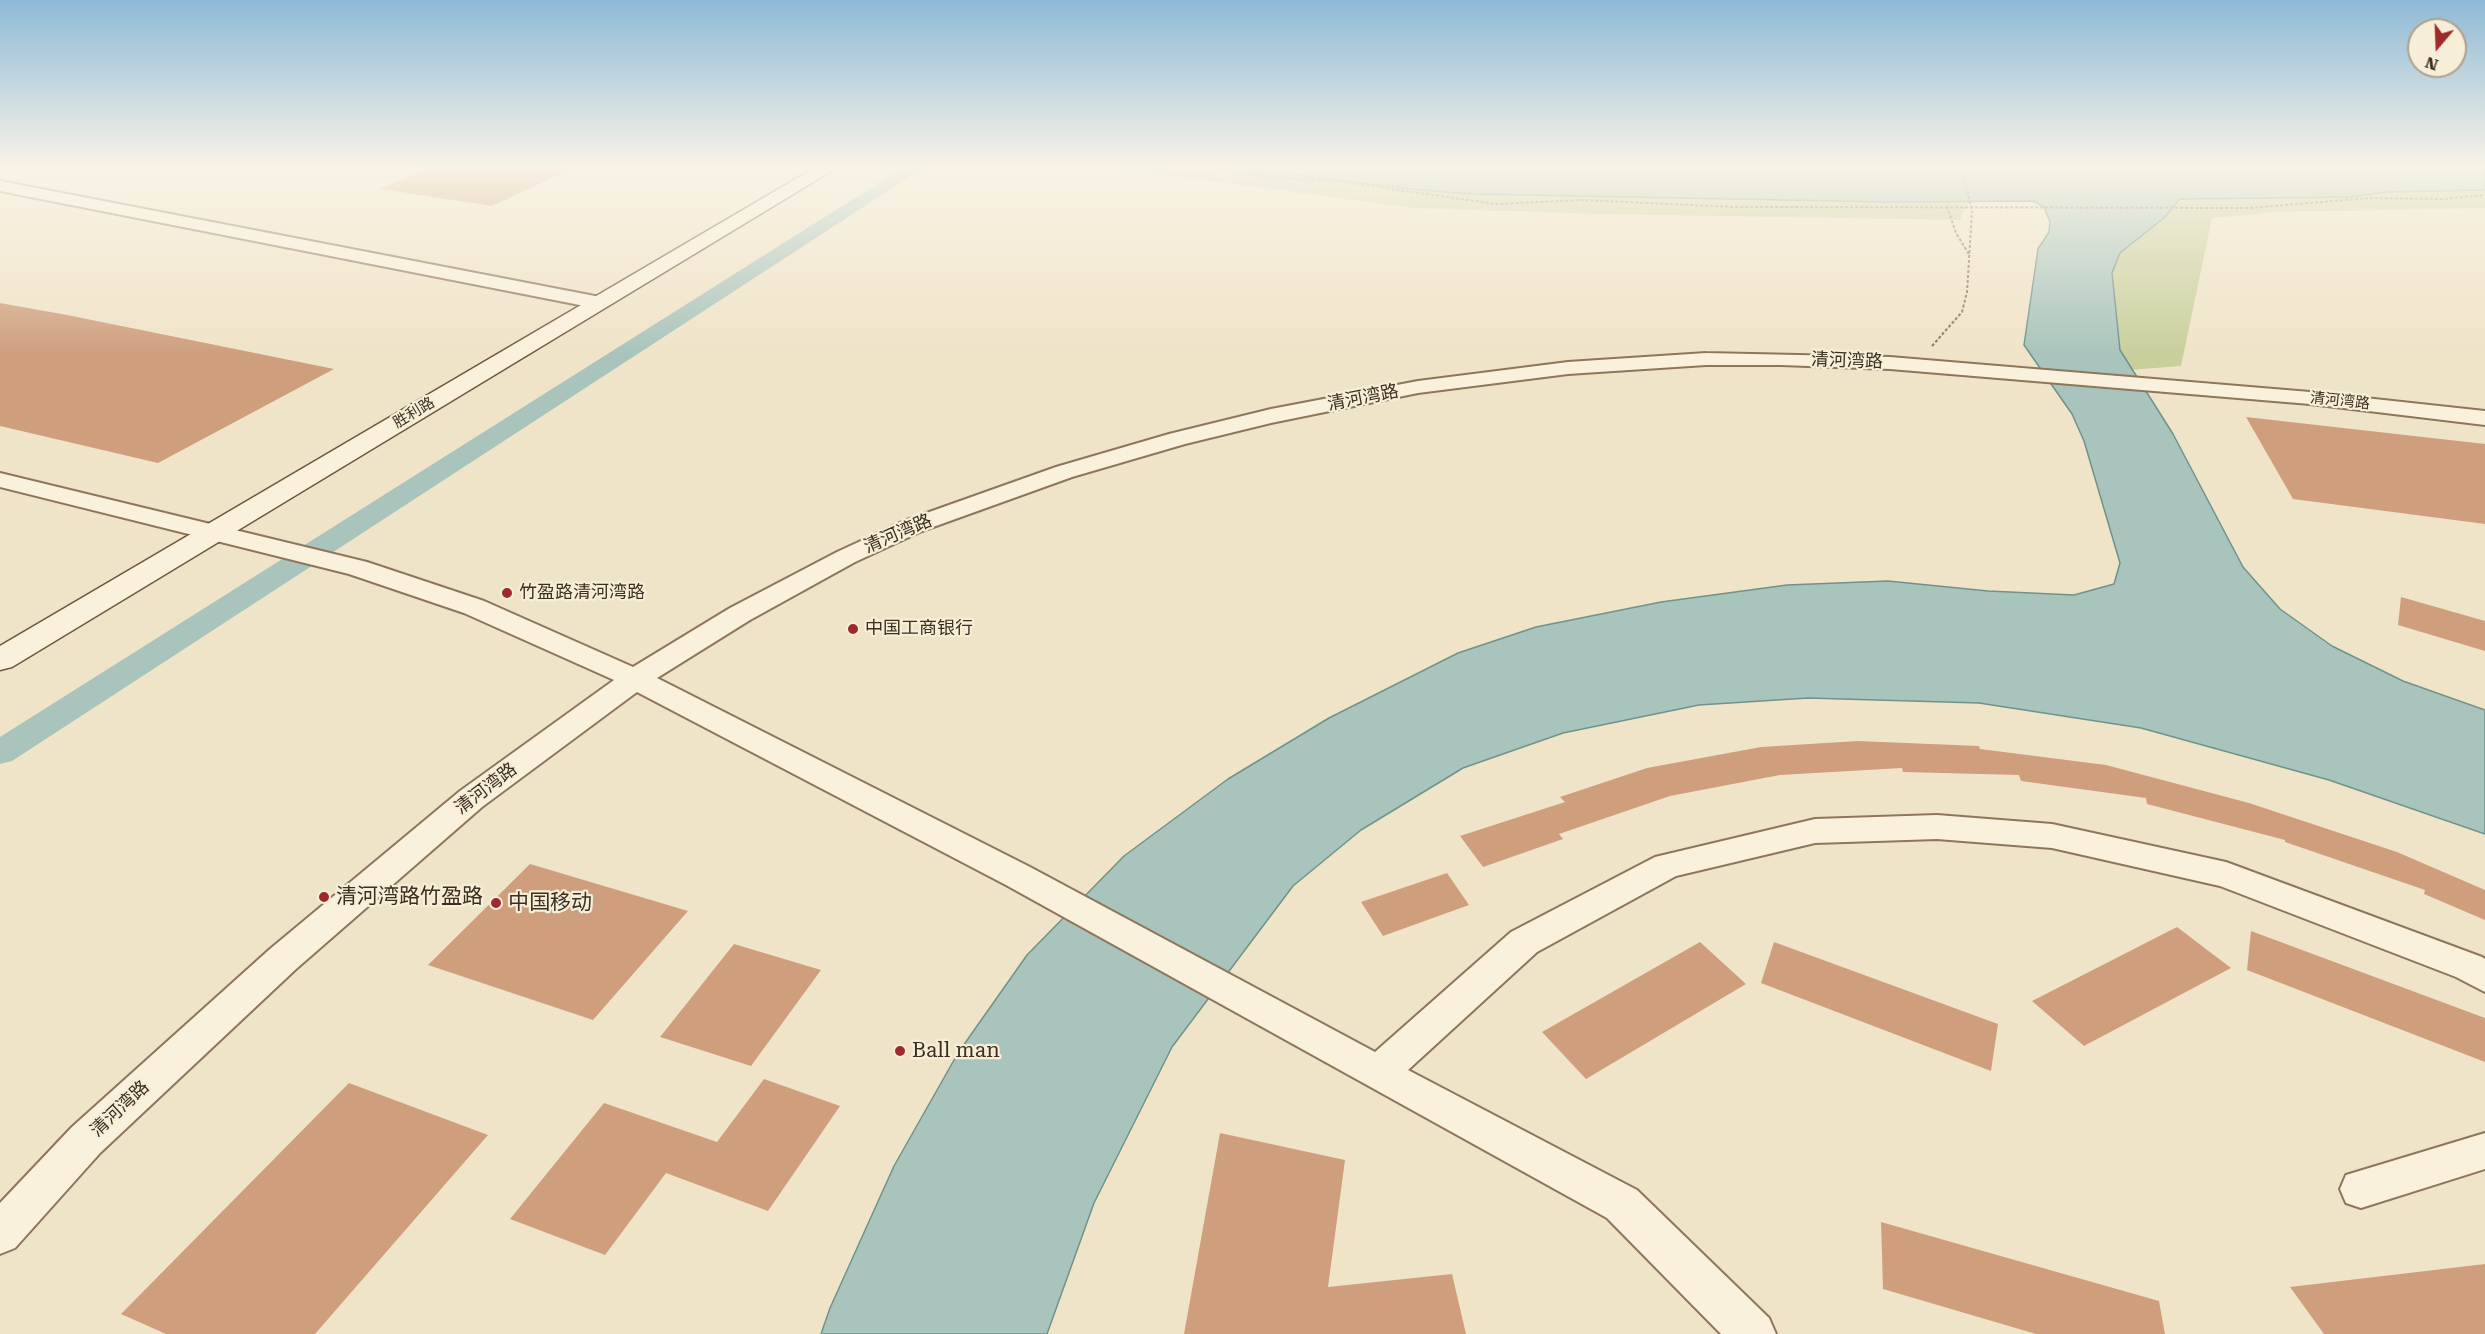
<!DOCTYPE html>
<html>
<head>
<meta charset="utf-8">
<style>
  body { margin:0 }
  #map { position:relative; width:2485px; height:1334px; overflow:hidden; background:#f0e4c8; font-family:"Roboto Serif",serif }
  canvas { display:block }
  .north { position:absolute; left:2407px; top:18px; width:60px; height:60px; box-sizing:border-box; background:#f7eed8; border:2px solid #ada18e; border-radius:50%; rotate:199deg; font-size:16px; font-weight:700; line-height:24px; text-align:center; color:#3d2e20 }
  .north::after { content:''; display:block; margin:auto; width:21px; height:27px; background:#9e2a2b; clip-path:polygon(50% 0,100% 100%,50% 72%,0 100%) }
</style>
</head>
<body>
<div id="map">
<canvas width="2485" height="1334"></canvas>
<div class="north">N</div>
</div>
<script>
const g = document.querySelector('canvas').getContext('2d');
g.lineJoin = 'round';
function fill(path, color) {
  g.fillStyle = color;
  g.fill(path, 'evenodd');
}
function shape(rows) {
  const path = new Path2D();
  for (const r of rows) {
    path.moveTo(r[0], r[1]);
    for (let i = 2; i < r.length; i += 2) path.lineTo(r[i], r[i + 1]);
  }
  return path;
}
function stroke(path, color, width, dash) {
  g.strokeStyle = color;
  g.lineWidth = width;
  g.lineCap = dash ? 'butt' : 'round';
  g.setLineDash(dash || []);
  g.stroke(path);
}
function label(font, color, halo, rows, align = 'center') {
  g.font = font + ' "Roboto Serif","Noto Sans SC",serif';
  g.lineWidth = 4.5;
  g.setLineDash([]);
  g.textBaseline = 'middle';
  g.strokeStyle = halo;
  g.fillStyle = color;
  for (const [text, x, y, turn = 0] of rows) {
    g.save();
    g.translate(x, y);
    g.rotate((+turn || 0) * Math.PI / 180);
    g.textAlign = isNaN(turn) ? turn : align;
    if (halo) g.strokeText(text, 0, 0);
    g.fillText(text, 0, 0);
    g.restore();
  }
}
fill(shape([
  [1104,167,1986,167,1960,220,1598,214,1413,208],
  [2164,167,2485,167,2485,208,2277,212,2212,218,2181,366,2130,370,2120,350,2112,273,2120,253,2165,217,2180,199]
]), '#c9cf9b');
const water = shape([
  [1227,167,2485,167,2485,190,2386,192,2351,197,2180,199,2165,217,2120,253,2112,273,2120,350,2173,434,2243,567,2280,609,2332,646,2403,681,2485,710,2485,834,2329,780,2141,728,1979,703,1808,698,1699,705,1563,733,1463,768,1361,830,1293,886,1172,1047,1094,1203,1047,1334,821,1334,830,1308,894,1166,958,1053,1027,955,1124,856,1228,779,1329,718,1458,653,1536,627,1661,602,1787,585,1888,581,1988,591,2074,595,2114,584,2120,563,2084,441,2072,414,2024,345,2038,249,2049,232,2050,222,2044,207,2033,201,1889,202,1473,194,1421,190,1227,167]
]);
fill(water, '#a9c4bc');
stroke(water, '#6f938a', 1.5);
fill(shape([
  [904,167,925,167,12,761,0,764,0,737,904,167]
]), '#a9c4bc');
fill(shape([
  [431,167,575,167,492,206,380,189],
  [0,303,67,315,334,369,158,463,0,426],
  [2246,417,2485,444,2485,524,2293,499],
  [2401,597,2485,621,2485,651,2398,625],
  [1858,741,1979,746,1980,749,2106,765,2249,803,2397,852,2485,890,2485,920,2424,894,2425,890,2285,842,2285,840,2147,804,2146,798,2021,781,2019,775,1903,772,1902,768,1780,775,1670,796,1559,834,1563,839,1483,867,1460,836,1565,802,1560,797,1647,768,1761,747],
  [530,864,688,911,593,1020,428,965],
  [1447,873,1469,905,1383,936,1361,902],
  [2177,927,2231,968,2084,1046,2032,1001],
  [2251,931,2485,1018,2485,1062,2247,970],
  [1700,942,1746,984,1586,1079,1542,1032],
  [1774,942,1998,1024,1991,1071,1761,983],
  [734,944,821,970,751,1066,660,1037],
  [764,1079,840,1106,768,1211,666,1173,605,1255,510,1219,604,1103,717,1142],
  [349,1083,488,1135,315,1334,166,1334,121,1314],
  [1220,1133,1345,1160,1328,1287,1452,1274,1466,1334,1184,1334],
  [1881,1222,2159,1301,2165,1334,2036,1334,1883,1289],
  [2485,1264,2485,1334,2324,1334,2290,1287]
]), '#cf9f7d');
const street = shape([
  [0,181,600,297,610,303,600,309,0,191,0,181],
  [1706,353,1890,357,2310,392,2485,411,2485,425,2310,404,1890,369,1781,365,1706,365,1568,374,1418,393,1271,423,1185,444,1072,477,922,531,855,562,750,620,657,678,1030,867,1375,1052,1511,932,1655,857,1815,819,1937,815,2052,824,2226,862,2482,957,2485,959,2485,992,2456,977,2220,886,2052,848,1937,839,1815,843,1676,876,1537,952,1408,1070,1637,1190,1769,1318,1776,1334,1721,1334,1607,1218,1006,885,637,692,482,807,296,969,100,1153,15,1248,0,1254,0,1203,72,1127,270,949,460,791,614,680,464,613,349,574,0,487,0,473,367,562,484,601,633,667,730,608,837,552,904,521,1056,467,1169,434,1271,409,1418,381,1568,362,1706,353],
  [2485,1133,2485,1169,2361,1208,2346,1203,2340,1189,2346,1175,2485,1133]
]);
const secondary = shape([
  [816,167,838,167,12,667,0,670,0,646,816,167]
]);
stroke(street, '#8d765c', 4);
stroke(secondary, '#6f573f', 3);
stroke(shape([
  [1208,167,1270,177,1343,182,1496,204,1582,200,1735,207,2249,208,2370,198,2442,199,2485,195],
  [853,172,863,167],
  [1947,206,1956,233,1970,256],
  [1932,346,1962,312,1967,292,1972,211]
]), '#8d765c', 2, [3, 2]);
fill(street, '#faf1dc');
fill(secondary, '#faf1dc');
stroke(shape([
  [1961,167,1972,211]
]), '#8d765c', 2, [3, 2]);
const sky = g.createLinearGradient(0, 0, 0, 354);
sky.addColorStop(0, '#8fbad6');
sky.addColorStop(0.47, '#f8f3e6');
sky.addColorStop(1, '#f8f3e600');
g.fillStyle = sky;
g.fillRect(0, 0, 2485, 354);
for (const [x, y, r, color] of [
  [507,593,6,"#9e2a2b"],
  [853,629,6,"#9e2a2b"],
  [324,897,6,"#9e2a2b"],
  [496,903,6,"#9e2a2b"],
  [900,1051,6,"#9e2a2b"]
]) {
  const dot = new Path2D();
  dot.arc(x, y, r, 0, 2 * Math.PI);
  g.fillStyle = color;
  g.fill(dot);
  stroke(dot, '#f7eed8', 2);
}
label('15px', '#3d2e20', '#f7eed8', [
  ["清河湾路",2340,401,6],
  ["胜利路",414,413,-31]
]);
label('18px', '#3d2e20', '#f7eed8', [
  ["清河湾路",1847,361,2],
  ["清河湾路",1363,398,-11],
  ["清河湾路",898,534,-23],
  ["清河湾路",486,789,-37],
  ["清河湾路",120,1109,-43]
]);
label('18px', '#3d2e20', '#f7eed8', [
  ["竹盈路清河湾路",519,593],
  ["中国工商银行",865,629]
], 'left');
label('21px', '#3d2e20', '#f7eed8', [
  ["清河湾路竹盈路",336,897],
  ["中国移动",508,903],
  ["Ball man",912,1051]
], 'left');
</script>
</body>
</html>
